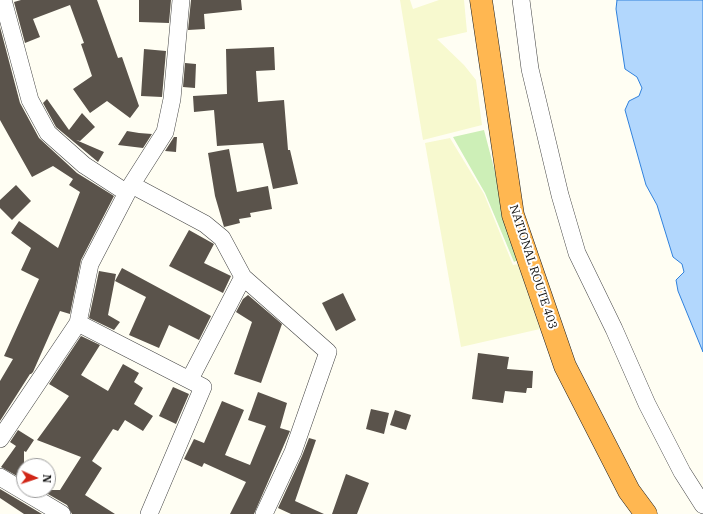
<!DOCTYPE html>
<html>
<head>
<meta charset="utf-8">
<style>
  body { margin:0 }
  #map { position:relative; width:703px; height:514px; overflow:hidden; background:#fffef3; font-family:"IBM Plex Serif",serif }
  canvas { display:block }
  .north { position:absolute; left:16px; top:458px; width:40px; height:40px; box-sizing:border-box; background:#fff; border:1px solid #9f9f9f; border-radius:50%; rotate:93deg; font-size:11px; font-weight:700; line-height:16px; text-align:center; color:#101010 }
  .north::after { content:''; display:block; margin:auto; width:14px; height:18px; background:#d12617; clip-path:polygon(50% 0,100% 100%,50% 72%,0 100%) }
</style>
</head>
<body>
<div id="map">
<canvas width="703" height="514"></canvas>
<div class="north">N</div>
</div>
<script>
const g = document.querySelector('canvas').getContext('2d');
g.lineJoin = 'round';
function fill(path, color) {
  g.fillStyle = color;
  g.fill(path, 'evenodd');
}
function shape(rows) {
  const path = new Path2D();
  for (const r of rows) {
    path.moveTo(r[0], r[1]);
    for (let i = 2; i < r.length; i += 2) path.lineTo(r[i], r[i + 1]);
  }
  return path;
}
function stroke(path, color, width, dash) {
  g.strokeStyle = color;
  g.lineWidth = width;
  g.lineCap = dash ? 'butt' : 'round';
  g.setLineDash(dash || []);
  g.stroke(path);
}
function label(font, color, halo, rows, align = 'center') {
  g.font = font + ' "IBM Plex Serif",serif';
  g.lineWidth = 4;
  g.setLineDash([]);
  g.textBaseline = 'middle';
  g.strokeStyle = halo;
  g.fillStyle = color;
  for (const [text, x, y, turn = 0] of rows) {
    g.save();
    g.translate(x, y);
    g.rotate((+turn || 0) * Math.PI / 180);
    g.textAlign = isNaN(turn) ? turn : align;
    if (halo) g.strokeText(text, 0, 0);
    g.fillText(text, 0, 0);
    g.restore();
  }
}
fill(shape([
  [400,0,410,0,413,9,439,0,464,0,467,32,437,39,464,65,476,80,482,125,423,140],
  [450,138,484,194,513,265,518,264,540,329,461,347,425,143]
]), '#f7f9cf');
fill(shape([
  [484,130,518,260,514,262,485,193,453,137]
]), '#cdefb7');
const water = shape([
  [617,0,703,0,703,352,678,291,676,280,684,272,682,264,673,257,657,205,646,185,625,110,629,101,639,96,642,88,637,77,625,69,616,9,617,0]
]);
fill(water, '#b2d7fd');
stroke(water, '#3081dc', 1);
fill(shape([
  [21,0,97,0,118,58,122,57,139,106,130,118,107,101,90,113,73,89,92,76,81,44,84,43,70,5,33,19,40,37,25,43,14,2],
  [139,0,171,0,169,23,139,22],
  [191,0,241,0,242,10,204,14,205,29,188,30],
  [0,27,20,103,39,138,77,173,114,196,81,260,70,314,60,311,33,372,31,374,30,374,0,421,0,381,13,359,4,356,39,279,21,270,31,248,11,233,19,221,58,248,80,192,69,185,73,179,53,166,32,177,0,120],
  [274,47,275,70,256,71,258,102,284,100,288,150,290,150,298,184,273,189,263,143,217,146,214,110,194,112,193,96,227,94,226,49],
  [144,49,166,51,162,97,141,96],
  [185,63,196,64,195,88,183,87],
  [47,99,69,130,82,113,95,127,80,141,76,140,104,152,98,162,56,127,43,103],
  [127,131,139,133,152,134,143,148,118,145],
  [174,137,177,137,176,152,165,151],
  [229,149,237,192,268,186,272,209,250,213,251,217,239,219,240,223,224,227,215,196,208,153],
  [16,185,31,201,12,220,0,208,0,200],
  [189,230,214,244,204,263,231,276,223,293,169,266],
  [122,268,211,316,199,340,169,325,159,348,129,335,146,297,115,281],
  [99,271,116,274,108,315,120,322,114,330,89,318],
  [343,293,356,320,336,331,322,303],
  [248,295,282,324,261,383,234,374,252,322,236,312,243,299],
  [81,336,100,345,81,375,108,391,123,364,139,373,134,382,143,388,134,404,153,416,143,431,125,420,118,431,113,429,92,461,102,468,85,495,115,514,72,514,67,505,41,490,60,490,81,457,37,440,69,396,49,384],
  [478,353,509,357,507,369,533,371,532,388,527,388,526,393,505,391,503,403,472,399],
  [173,387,189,394,176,424,159,416],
  [258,392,287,403,280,428,290,431,254,514,230,514,246,482,204,463,202,467,184,459,194,439,204,443,222,401,244,410,225,455,250,465,266,426,248,420],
  [371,409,389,413,384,434,366,429],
  [395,410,411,415,406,430,390,425],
  [18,430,34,440,26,452,24,451,24,480,1,467,16,446,10,442],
  [309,438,316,440,295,501,324,514,291,514,278,508,302,456],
  [346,474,369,483,357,514,332,514],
  [0,489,42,514,24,514,0,498]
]), '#5a534b');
const minor = shape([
  [3,0,30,100,48,133,84,165,127,193],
  [521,0,530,69,560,195,577,253,614,329,647,404,682,472,703,505],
  [132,185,205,224,222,238,243,277,328,352,293,452,264,514],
  [78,323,203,387,149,514],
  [190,379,243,277],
  [0,439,78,323,90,264,130,187,165,132,172,99,181,0],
  [0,477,62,514]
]);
const highway = shape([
  [481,0,513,215,565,366,629,491,646,514]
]);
stroke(minor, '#434343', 18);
stroke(highway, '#212121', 23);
stroke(minor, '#fff', 17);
stroke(highway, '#ffb751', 22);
label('12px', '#101010', '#fff', [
  ["NATIONAL ROUTE 403",533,267,72]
]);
</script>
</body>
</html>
